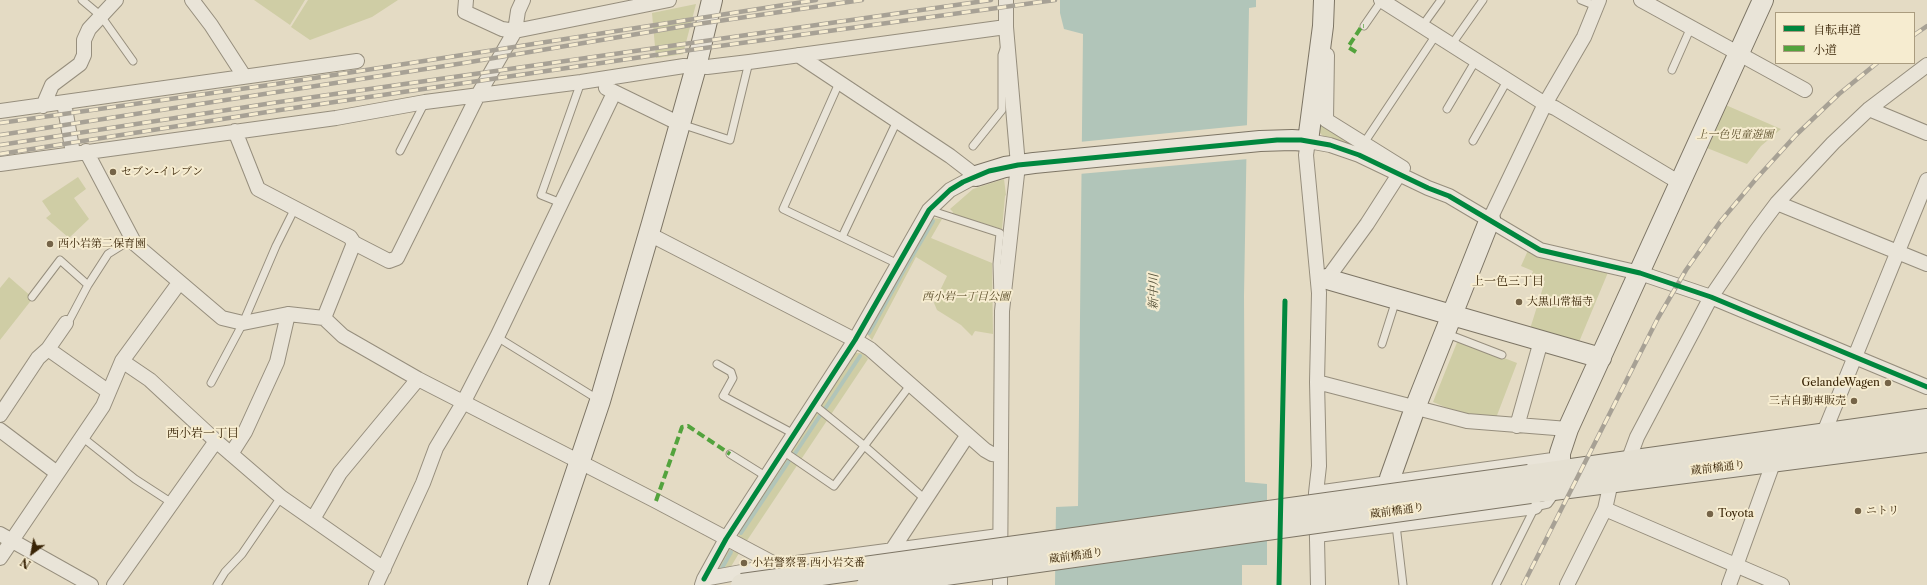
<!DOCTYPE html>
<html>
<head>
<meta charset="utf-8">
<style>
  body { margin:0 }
  #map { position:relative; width:1927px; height:585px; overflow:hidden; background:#e4dbc4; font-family:"Libre Caslon Text","Noto Serif JP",serif }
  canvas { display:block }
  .legend { position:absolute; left:1775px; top:12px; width:140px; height:52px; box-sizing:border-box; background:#f6ecd0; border:1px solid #aa9c7f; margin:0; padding:5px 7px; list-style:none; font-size:12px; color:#392406 }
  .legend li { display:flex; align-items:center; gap:8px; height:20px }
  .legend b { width:20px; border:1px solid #aa9c7f }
  .north { position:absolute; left:12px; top:533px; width:40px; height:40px; -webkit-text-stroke:3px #f6ecd0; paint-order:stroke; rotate:212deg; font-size:11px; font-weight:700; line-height:16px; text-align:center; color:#392406 }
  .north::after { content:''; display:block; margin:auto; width:14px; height:18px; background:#392406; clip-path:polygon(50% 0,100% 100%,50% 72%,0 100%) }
</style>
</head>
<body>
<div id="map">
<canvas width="1927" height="585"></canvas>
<ul class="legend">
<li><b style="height:5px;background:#00873e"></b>自転車道</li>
<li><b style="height:5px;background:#53a33d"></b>小道</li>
</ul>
<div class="north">N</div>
</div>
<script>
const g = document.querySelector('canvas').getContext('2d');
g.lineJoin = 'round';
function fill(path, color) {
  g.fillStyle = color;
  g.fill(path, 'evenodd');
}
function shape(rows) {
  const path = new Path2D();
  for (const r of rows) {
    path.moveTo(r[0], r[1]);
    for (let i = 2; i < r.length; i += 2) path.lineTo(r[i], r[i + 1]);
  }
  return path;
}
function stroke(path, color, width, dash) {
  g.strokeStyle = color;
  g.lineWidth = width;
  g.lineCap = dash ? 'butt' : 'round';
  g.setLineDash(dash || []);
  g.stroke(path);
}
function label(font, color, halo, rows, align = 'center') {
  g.font = font + ' "Libre Caslon Text","Noto Serif JP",serif';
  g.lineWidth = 4;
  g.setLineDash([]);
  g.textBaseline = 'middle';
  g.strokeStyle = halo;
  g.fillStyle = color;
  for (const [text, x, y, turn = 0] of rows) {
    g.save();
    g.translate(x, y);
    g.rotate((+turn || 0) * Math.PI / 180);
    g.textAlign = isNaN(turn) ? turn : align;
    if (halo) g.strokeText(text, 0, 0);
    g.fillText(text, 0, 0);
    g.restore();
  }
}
fill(shape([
  [254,0,305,0,290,25],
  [308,0,398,0,372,17,310,40,291,27],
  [696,4,683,54,656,58,652,13],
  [1324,65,1323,122,1396,166,1325,138,1318,131],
  [1721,103,1781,129,1761,146,1747,164,1702,146],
  [78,177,86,189,74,198,89,219,69,238,46,218,51,214,42,201],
  [1004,179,1006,195,1005,196,1002,229,952,214,953,212,950,209,973,189],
  [933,218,942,219,931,238,992,263,993,334,975,331,972,336,961,325,937,310,934,303,947,276,916,257,872,340,867,334,869,329,930,221],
  [1530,246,1609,270,1579,342,1530,329,1545,281,1531,277,1533,271,1521,266],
  [9,277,33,298,0,340,0,288],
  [1458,340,1517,363,1496,418,1464,415,1433,402],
  [855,353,863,353,868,359,746,542,739,537,738,530],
  [727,549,739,553,729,570,719,572,716,569]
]), '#cfcda5');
fill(shape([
  [1060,0,1256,0,1256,7,1249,8,1244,296,1245,482,1267,484,1267,565,1242,565,1242,585,1055,585,1056,507,1078,506,1083,34,1064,29,1060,13]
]), '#b1c5b9');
fill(shape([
  [1249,125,1248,159,1079,174,1079,142]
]), '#e4dbc4');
stroke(shape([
  [869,333,904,270,933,221],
  [825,409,860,356],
  [794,455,821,414],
  [741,533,789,461],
  [722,568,731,552]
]), '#b1c5b9', 4);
const lane = shape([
  [82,0,101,16,133,61],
  [1581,0,1596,6],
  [1423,25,1441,0],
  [1364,26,1382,0],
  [1452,44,1483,0],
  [1672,70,1691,27],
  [839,83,783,209,898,264],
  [1447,109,1476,60],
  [681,124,730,140,749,62],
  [1473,141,1507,81],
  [1364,143,1436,35],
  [973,146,1002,110,1002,55,1004,49],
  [400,151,425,102],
  [561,203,541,195,581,82],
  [929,210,1000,233,997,264,998,300],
  [842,237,897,121],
  [32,297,60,260,88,285],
  [66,323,70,319,88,285,108,254,132,239],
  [1445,333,1502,355],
  [497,337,599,400],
  [1382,344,1396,300],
  [717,364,731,372,733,378,723,396,794,434],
  [211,383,243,323,276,246,295,208],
  [813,404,861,443,926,500],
  [82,437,135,479,172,503],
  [783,451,834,486,911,384],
  [730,454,767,477],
  [1396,525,1403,585],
  [217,585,225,572,242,554,281,497],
  [1496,585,1535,507,1548,504,1556,493]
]);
const street = shape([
  [192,0,211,25,244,76],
  [466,0,465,12,502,29,515,31,669,0],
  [1381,0,1545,104,1555,108,1680,183],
  [1641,0,1805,90],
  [606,88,680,124],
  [64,103,73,153],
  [43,106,52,85,80,64,84,55,84,40,89,29,116,0],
  [1869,109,1927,133],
  [0,111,357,61],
  [235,131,258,189,350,237,354,243,389,261,397,258,478,95,515,31,518,11,523,0],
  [86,151,135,244,222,318,243,323,288,314,324,318,343,336,418,379,656,501,771,562,774,566],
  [0,164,336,118,425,102,581,82,684,66,707,67,749,62,1006,27],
  [1777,203,1927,264],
  [1490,219,1545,104,1584,37,1599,0],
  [649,234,855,340,870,349,985,450,992,454,1000,455],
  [1319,278,1327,279,1367,224,1403,168,1326,120,1327,55],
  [324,318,354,243],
  [48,349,109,392],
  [122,361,150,380,216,441,281,497,384,569],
  [1317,382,1467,421,1568,429],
  [0,415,38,358,48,349,66,323],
  [1517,426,1541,341],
  [0,430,57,473],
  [1821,440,1927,180],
  [231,454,245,432,277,362,288,314],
  [1627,464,1637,437,1711,297,1756,231,1777,203,1833,143,1869,109,1927,65],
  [1388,483,1560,459],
  [1316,493,1388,483,1390,478],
  [1605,509,1782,585],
  [313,519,340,473,418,379],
  [0,534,91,585],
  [1317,535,1535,507],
  [892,550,967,436],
  [0,558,103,406,122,361,179,283],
  [704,579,726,539,855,340,929,210,950,190,976,176,950,156,798,55],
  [114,585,216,441],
  [376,585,423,483,436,448,463,403,497,337,614,93],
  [702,585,704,579,774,566,999,536],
  [1000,585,1002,311,1018,165,1006,27,1006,0],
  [1318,585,1316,493,1319,466,1317,382,1319,293,1306,155,1308,141,1330,145,1359,155,1428,188,1449,196,1540,250,1640,273,1711,297,1927,387],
  [1567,585,1605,509,1611,482],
  [1729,585,1776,455]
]);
const secondary = shape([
  [976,176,1005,167,1034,163,1260,141,1292,140,1308,141,1323,26,1324,0],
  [1327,279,1601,358],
  [1560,471,1560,453,1568,429,1763,0],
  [1390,478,1415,408,1490,219],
  [538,585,600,401,652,223,696,67,712,0]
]);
const primary = shape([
  [1529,476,1927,420],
  [1530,492,1927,441]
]);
stroke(lane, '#968e7d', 9);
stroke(street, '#968e7d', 16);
stroke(secondary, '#7d7565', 22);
stroke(primary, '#7d7565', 24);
stroke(lane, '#e9e4d8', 7);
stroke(street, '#e9e4d8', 14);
stroke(secondary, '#e9e4d8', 20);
stroke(primary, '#e5e0d2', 22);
const rail = shape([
  [1914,35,1927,26],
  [0,123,276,84,816,0],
  [0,135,464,63,691,25,862,0],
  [0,145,279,102,991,0],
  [0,154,280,110,683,51,1055,0],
  [1523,585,1658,318,1686,270,1720,222,1756,179,1796,135,1839,94,1877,63]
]);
stroke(rail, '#a7a195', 4.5);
stroke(rail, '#f6ecd0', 3, [9]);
const primaryBridge = shape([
  [742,585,1529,476],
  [868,585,1530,492]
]);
stroke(primaryBridge, '#7d7565', 24, []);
stroke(primaryBridge, '#e5e0d2', 22);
stroke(shape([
  [1356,52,1348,47,1362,26,1364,26],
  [656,501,682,427,688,426,730,454]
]), '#53a33d', 4, [8, 4]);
stroke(shape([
  [704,579,726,539,855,340,929,210,950,190,963,182,989,171,1018,165,1277,140,1301,140,1330,145,1359,155,1428,188,1449,196,1540,250,1640,273,1711,297,1927,387],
  [1279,585,1285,301]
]), '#00873e', 5);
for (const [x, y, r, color] of [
  [113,172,4,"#756448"],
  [50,244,4,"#756448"],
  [1519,302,4,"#756448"],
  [1888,383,4,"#756448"],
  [1854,401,4,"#756448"],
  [1858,511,4,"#756448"],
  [1710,514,4,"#756448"],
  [744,563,4,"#756448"]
]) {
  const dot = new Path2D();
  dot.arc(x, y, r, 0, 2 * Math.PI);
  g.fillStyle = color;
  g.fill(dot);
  stroke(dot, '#f6ecd0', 1.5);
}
label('italic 11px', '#5a4c28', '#f6ecd0', [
  ["上一色児童遊園",1735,135],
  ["西小岩一丁目公園",966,297]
]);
label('11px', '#392406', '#f6ecd0', [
  ["セブン-イレブン",121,172],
  ["西小岩第二保育園",58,244],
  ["大黒山常福寺",1527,302],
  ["GelandeWagen",1880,383,"right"],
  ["三吉自動車販売",1846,401,"right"],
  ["ニトリ",1866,511],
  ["Toyota",1718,514],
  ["小岩警察署 西小岩交番",752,563]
], 'left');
label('11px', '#392406', '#f6ecd0', [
  ["蔵前橋通り",1718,468,-7],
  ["蔵前橋通り",1397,511,-8],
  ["蔵前橋通り",1076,556,-8]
]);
label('12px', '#392406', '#f6ecd0', [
  ["上一色三丁目",1508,282],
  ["西小岩一丁目",203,434]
]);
label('italic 12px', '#56523a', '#f6ecd0', [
  ["新中川",1154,292,-89]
]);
</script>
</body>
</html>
